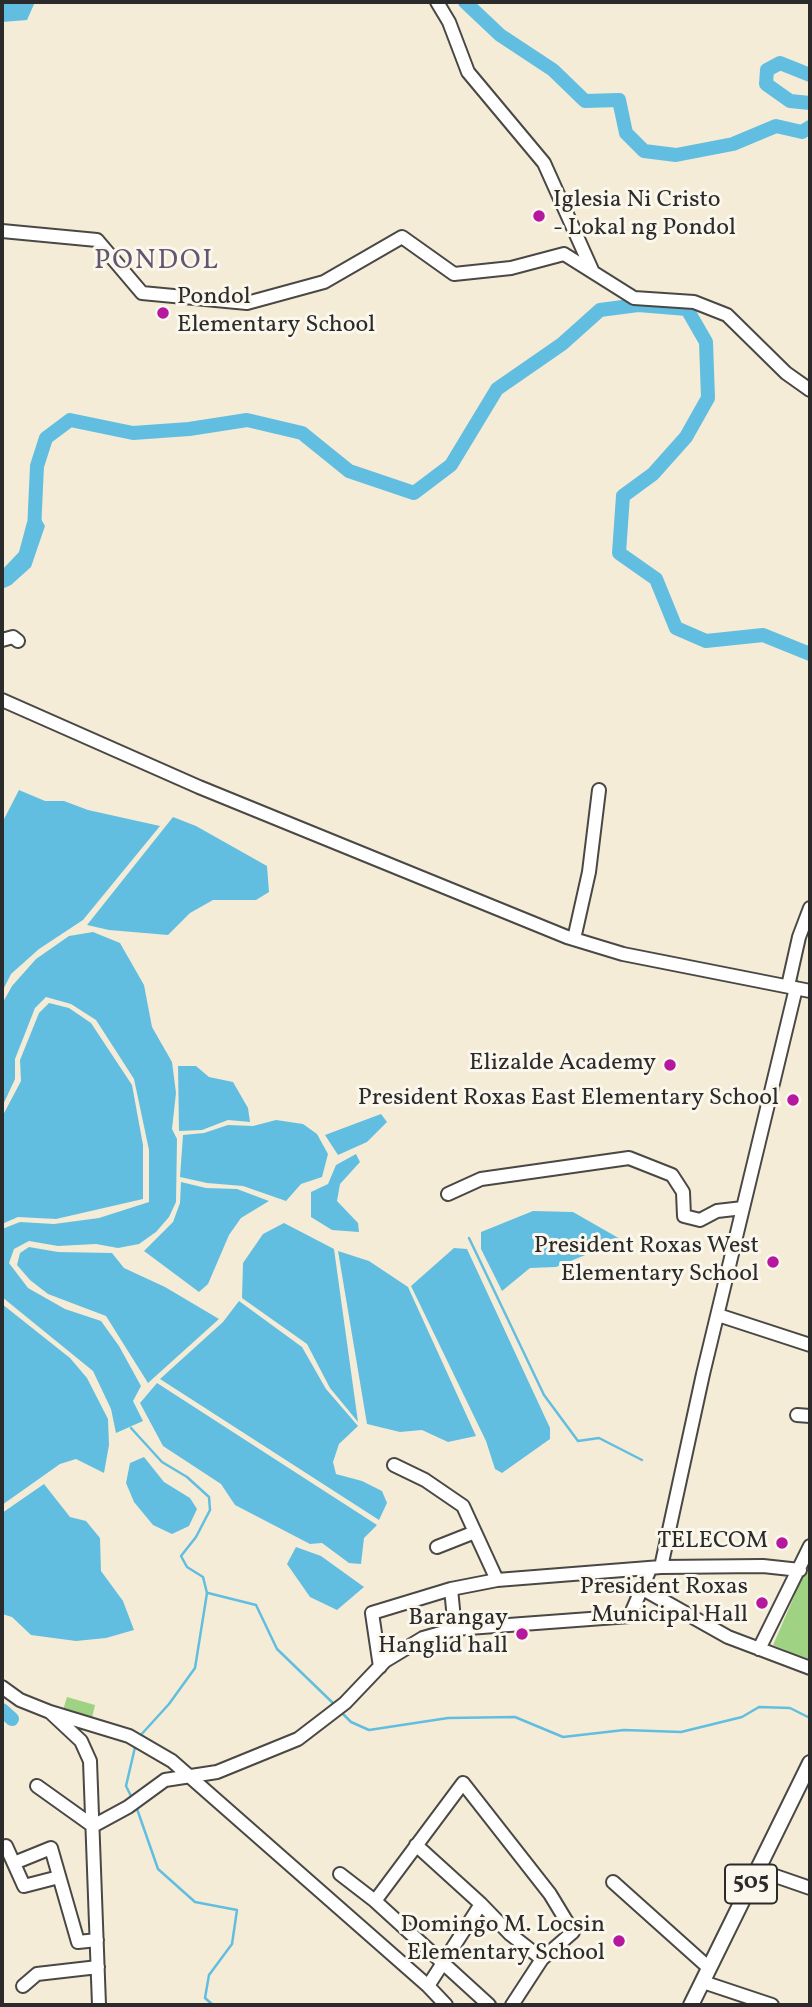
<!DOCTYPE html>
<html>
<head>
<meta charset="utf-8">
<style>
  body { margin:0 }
  #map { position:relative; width:812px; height:2007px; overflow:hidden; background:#f4ecd7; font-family:Vollkorn,serif }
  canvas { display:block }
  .frame { position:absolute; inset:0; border:4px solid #2b2b2b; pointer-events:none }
</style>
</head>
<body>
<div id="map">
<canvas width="812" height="2007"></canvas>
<div class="frame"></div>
</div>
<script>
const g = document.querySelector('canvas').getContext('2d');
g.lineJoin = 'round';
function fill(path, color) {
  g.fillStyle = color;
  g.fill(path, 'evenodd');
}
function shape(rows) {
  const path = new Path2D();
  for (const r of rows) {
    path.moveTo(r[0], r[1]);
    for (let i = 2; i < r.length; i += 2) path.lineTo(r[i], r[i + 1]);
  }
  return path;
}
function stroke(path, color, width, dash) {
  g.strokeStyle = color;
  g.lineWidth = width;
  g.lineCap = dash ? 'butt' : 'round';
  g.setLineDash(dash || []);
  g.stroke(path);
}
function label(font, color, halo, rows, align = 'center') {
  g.font = font + ' Vollkorn,serif';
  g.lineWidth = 6;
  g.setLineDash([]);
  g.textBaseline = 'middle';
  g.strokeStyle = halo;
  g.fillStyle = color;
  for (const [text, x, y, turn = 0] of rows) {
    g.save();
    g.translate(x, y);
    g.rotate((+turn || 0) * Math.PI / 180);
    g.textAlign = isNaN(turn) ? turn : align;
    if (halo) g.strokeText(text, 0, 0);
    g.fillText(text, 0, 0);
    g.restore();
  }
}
fill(shape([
  [810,1560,810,1661,773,1645],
  [67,1697,95,1705,92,1718,63,1710]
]), '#9fd383');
fill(shape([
  [2,2,35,2,27,20,2,22],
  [37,512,45,526,31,567,11,585,2,589,2,570,19,552,27,522],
  [19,790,45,801,64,801,88,810,160,826,83,920,39,949,11,974,2,992,2,823],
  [173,817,196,826,267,866,269,892,256,900,213,900,190,913,168,935,109,930,87,925],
  [93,932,120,943,144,985,152,1027,172,1062,176,1093,172,1129,177,1139,176,1202,169,1217,156,1232,139,1244,118,1248,96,1244,58,1246,29,1241,14,1249,9,1263,28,1288,65,1309,101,1321,119,1346,141,1386,133,1401,143,1421,116,1433,111,1409,93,1371,2,1297,2,1229,20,1222,54,1224,99,1218,149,1202,149,1150,134,1079,96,1020,71,1004,46,997,35,1008,15,1059,15,1079,2,1107,2,1004,12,986,36,959,69,936],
  [49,1003,69,1008,91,1023,132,1085,143,1145,143,1199,56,1219,18,1217,2,1224,2,1117,21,1081,20,1060,39,1013],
  [178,1066,196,1066,209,1077,233,1082,248,1108,250,1122,228,1120,202,1130,179,1131],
  [381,1114,387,1122,367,1142,338,1155,325,1135],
  [276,1120,303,1124,317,1134,328,1154,322,1177,301,1184,286,1201,243,1186,207,1183,180,1177,183,1135,204,1133,228,1125,253,1126],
  [356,1154,360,1162,340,1184,337,1201,358,1223,359,1232,332,1230,311,1217,311,1192,328,1184,336,1165],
  [181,1182,206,1188,237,1189,269,1201,241,1218,229,1235,208,1284,199,1292,144,1251,173,1222,180,1203],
  [533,1211,573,1212,622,1240,556,1267,530,1268,502,1291,481,1249,481,1232],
  [284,1223,334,1249,358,1422,330,1388,307,1344,242,1298,243,1263,263,1234],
  [29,1247,58,1252,112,1253,124,1268,165,1287,219,1319,148,1383,106,1316,48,1294,30,1280,17,1265,20,1253],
  [454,1248,467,1249,550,1428,550,1439,502,1473,495,1469,486,1441,411,1286],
  [338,1251,369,1261,408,1287,476,1436,448,1442,422,1430,400,1432,367,1424],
  [239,1301,302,1347,326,1389,358,1426,339,1444,333,1462,336,1474,362,1481,382,1491,387,1503,379,1520,160,1379,223,1322],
  [2,1304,70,1358,87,1378,108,1419,109,1445,104,1473,76,1459,60,1464,2,1505],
  [157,1383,377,1525,364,1538,361,1564,349,1563,322,1543,310,1544,235,1505,221,1484,163,1446,140,1403],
  [144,1457,164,1482,190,1498,197,1509,189,1526,172,1534,153,1525,134,1502,126,1483,130,1463],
  [44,1484,70,1517,86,1521,100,1538,101,1571,123,1601,134,1630,106,1638,76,1641,31,1635,12,1617,2,1614,2,1513],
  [296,1547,321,1556,364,1587,337,1610,310,1597,287,1564]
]), '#62bee0');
stroke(shape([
  [469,1238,544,1395,578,1441,599,1438,642,1460],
  [131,1428,162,1462,187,1477,209,1497,210,1510,196,1537,181,1556,187,1567,203,1577,207,1593,195,1668,169,1704,139,1737],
  [208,1593,256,1605,277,1649,335,1705],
  [342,1713,351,1722,369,1730,448,1718,515,1717,563,1737,624,1730,681,1732,742,1717,759,1707,790,1708,810,1718],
  [133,1800,126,1786,136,1743],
  [136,1806,158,1869,195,1902,237,1910,232,1944,209,1975,205,1998,213,2005]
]), '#62bee0', 2.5);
stroke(shape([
  [465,2,500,35,553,70,585,101,619,100,626,133,644,151,676,155,733,144,776,126,802,132,810,127],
  [810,75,780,63,767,70,766,84,790,101,810,103],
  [34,531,37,466,46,438,70,420,133,433,189,429,247,420,302,433,349,471,414,493,451,465,497,389,562,344,600,310,638,305,687,309,706,342,708,398,686,437,653,474,623,496,619,553,656,579,676,628,706,641,763,635,810,654],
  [2,1710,12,1719]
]), '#62bee0', 14);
const minor = shape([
  [437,2,449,22,468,72,544,163,592,270],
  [2,231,97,240,142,293,247,303,324,282,402,237,454,274,511,268,564,254,634,298,694,302,727,315,786,373,810,390],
  [2,640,13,637,18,641],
  [2,700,199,787,567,937,623,954,810,991],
  [574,939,589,872,599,790],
  [788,986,799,937,810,908],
  [448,1194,481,1179,629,1158,672,1175,683,1192,684,1216,700,1220,717,1211,743,1208],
  [718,1315,810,1345],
  [797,1415,810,1416],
  [394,1465,425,1480,463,1506,497,1580],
  [437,1547,475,1532],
  [661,1567,703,1374,796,988],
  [641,1588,728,1637,810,1668],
  [451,1589,455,1629],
  [759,1649,810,1546],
  [380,1667,372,1613,451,1589,497,1580,661,1567,763,1566,800,1570],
  [2,1687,20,1700,50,1712,81,1741,90,1761,99,2005],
  [50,1712,129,1736,172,1761,428,1986,446,2005],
  [37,1786,93,1826],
  [93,1826,128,1807,165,1780,217,1772,298,1739,345,1703,385,1661,423,1638,455,1629,630,1616,650,1569],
  [416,1845,481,1904,428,1986],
  [6,1846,24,1886,59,1877],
  [14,1863,51,1848,78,1942,97,1940],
  [758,1870,810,1888],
  [340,1874,375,1901,489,2005],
  [613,1882,709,1968],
  [375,1901,463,1783,550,1894,573,1932,542,1959,512,2005],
  [481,1904,510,1934,542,1959],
  [703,1982,772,2005],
  [23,1986,37,1974,98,1967]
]);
const major = shape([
  [691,2005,810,1763]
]);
stroke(minor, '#494845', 16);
stroke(major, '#494845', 18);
stroke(minor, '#fff', 12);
stroke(major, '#fff', 14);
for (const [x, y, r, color] of [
  [539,216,7,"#b5179e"],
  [163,313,7,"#b5179e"],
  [670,1065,7,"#b5179e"],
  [793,1100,7,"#b5179e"],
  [773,1262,7,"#b5179e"],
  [782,1543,7,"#b5179e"],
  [762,1603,7,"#b5179e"],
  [522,1634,7,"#b5179e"],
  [619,1941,7,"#b5179e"]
]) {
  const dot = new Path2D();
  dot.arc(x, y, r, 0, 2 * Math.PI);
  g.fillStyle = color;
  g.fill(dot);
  stroke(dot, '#fbf7ec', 2.5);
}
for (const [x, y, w] of [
  [751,1884,52]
]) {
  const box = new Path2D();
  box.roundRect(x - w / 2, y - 19.5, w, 39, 5);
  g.fillStyle = '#fbf7ec';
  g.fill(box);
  stroke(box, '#2b2b2b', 2);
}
label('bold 23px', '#2b2b2b', null, [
  ["505",751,1884]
]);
label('24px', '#2b2b2b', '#fbf7ec', [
  ["Iglesia Ni Cristo",553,202,"left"],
  ["- Lokal ng Pondol",553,230,"left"],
  ["Pondol",177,299,"left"],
  ["Elementary School",177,327,"left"],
  ["Elizalde Academy",656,1065],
  ["President Roxas East Elementary School",779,1100],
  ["President Roxas West",759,1248],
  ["Elementary School",759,1276],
  ["TELECOM",768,1543],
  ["President Roxas",748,1589],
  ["Municipal Hall",748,1617],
  ["Barangay",508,1620],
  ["Hanglid hall",508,1648],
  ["Domingo M. Locsin",605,1927],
  ["Elementary School",605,1955]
], 'right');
g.letterSpacing = '2px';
label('28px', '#61576f', '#fbf7ec', [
  ["PONDOL",157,263]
]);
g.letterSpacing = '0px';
</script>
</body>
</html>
